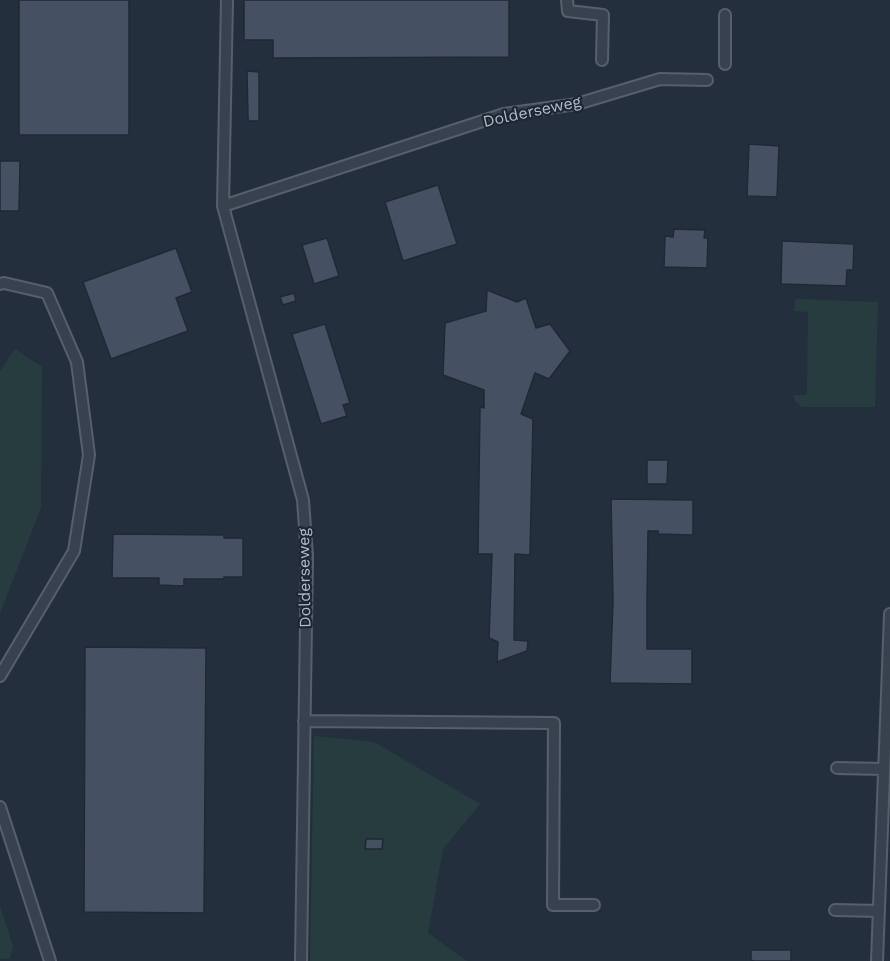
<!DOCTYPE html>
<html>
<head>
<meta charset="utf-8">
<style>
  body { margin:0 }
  canvas { display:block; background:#242f3e }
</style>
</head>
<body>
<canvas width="890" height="961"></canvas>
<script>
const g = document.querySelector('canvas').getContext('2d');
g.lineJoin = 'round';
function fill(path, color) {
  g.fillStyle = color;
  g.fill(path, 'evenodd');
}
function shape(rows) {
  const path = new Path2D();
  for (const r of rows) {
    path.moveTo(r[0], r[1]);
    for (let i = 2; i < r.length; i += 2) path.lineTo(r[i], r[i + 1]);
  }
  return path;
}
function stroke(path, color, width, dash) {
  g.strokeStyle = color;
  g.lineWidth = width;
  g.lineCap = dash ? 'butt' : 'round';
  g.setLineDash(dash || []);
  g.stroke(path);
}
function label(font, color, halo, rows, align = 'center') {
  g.font = font + ' "Work Sans",sans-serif';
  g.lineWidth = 4.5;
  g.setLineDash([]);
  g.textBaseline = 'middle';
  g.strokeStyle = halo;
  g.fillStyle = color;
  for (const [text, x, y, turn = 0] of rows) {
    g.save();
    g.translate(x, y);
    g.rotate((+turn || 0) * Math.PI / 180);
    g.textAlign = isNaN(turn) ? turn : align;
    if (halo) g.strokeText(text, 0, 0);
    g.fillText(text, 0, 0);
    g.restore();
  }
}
fill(shape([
  [795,299,878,302,875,407,802,407,795,401,793,395,807,395,808,312,794,311],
  [15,349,42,367,41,508,0,613,0,371],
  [314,736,374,742,480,804,443,849,428,933,467,961,310,961],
  [0,906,13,946,10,958,0,959]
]), '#263c3f');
const building = shape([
  [19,0,129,0,129,135,19,135,19,0],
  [244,0,509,0,509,57,273,58,273,40,244,40,244,0],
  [247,71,259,72,259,121,249,121,248,119,247,71],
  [749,144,779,146,777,197,747,196,749,144],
  [0,161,20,161,19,211,0,211,0,161],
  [438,185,457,244,403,261,385,202,438,185],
  [674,229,705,230,704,238,708,238,707,268,664,267,665,236,673,237,674,229],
  [327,238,339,276,314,284,302,245,327,238],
  [782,241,854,244,853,270,847,270,846,286,781,284,782,241],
  [176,248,192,292,176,298,188,331,111,359,83,282,176,248],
  [487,290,517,302,526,298,536,328,550,324,570,351,549,379,535,373,521,414,533,419,530,555,515,554,514,640,528,641,527,651,497,662,498,642,489,638,492,554,478,554,480,407,484,408,484,390,443,375,445,323,486,311,487,290],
  [294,293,296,301,283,305,280,297,294,293],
  [325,324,350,403,343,405,347,416,321,424,292,334,325,324],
  [647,460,668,460,667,484,647,484,647,460],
  [611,499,693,500,693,535,658,534,658,531,648,531,647,601,647,649,692,649,692,684,610,683,613,600,611,499],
  [113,534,224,535,224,538,243,538,243,577,224,577,224,579,184,579,184,586,159,585,159,578,112,578,113,534],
  [85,647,206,648,204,913,84,912,85,647],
  [366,839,383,839,382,849,365,849,366,839],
  [751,950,791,950,791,961,754,961,751,960,751,950]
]);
fill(building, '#455162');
stroke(building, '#1f2835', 1.5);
const service = shape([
  [227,0,223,206,303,500,307,556,301,961],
  [567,0,568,11,603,15,602,60],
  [725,64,725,15],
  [223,206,504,114,577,104,660,79,707,80],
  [0,284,4,283,47,293,77,362,89,455,74,551,0,676],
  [304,721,554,723,553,905,594,905],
  [837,768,884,769],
  [0,807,50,961],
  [835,910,879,911],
  [877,961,890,614]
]);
stroke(service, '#565f6c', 14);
stroke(service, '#38414e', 10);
label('16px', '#b4bcc9', '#1d2633', [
  ["Dolderseweg",532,112,-12],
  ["Dolderseweg",305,578,-91]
]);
</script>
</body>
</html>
